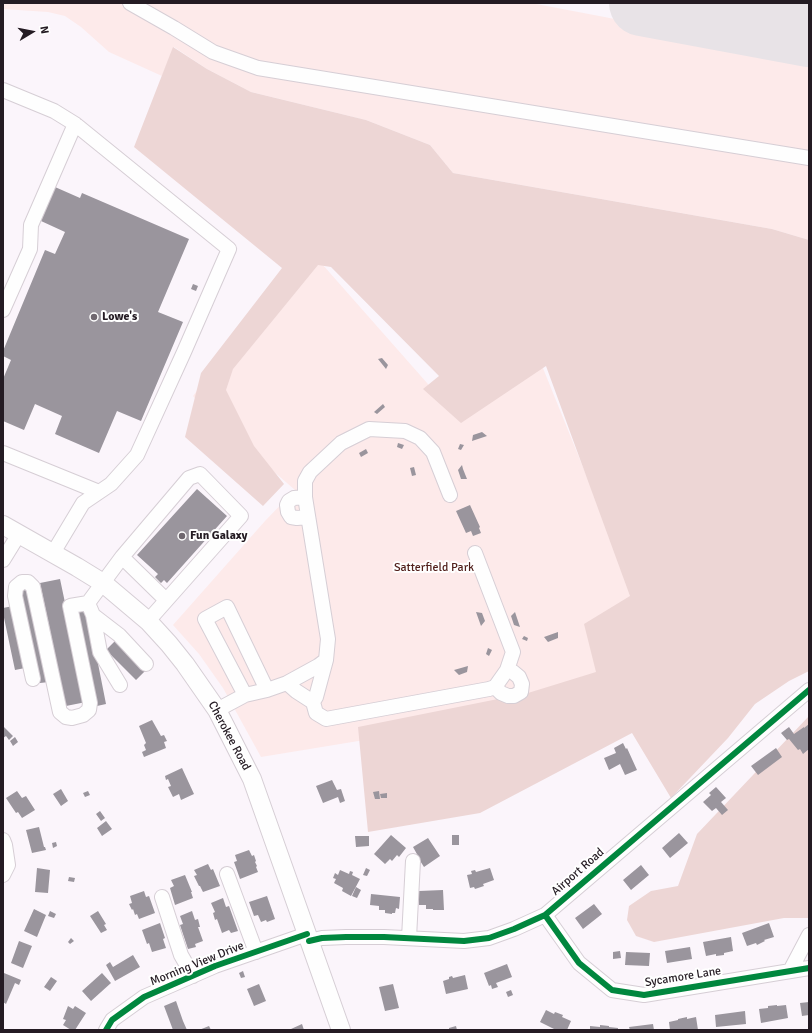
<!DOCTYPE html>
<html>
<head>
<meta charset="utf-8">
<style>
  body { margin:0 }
  #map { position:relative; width:812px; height:1033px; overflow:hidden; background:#fbf5fb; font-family:Signika,sans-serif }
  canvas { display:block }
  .frame { position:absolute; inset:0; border:4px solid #241b23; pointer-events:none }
  .north { position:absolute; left:12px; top:12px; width:40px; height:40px; -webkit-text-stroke:3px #fff; paint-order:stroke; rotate:80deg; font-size:11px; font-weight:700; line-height:16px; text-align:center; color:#241b23 }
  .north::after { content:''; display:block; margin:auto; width:14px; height:18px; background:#241b23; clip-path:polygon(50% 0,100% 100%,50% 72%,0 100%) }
</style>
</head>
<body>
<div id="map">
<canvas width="812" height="1033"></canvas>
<div class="frame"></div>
<div class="north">N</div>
</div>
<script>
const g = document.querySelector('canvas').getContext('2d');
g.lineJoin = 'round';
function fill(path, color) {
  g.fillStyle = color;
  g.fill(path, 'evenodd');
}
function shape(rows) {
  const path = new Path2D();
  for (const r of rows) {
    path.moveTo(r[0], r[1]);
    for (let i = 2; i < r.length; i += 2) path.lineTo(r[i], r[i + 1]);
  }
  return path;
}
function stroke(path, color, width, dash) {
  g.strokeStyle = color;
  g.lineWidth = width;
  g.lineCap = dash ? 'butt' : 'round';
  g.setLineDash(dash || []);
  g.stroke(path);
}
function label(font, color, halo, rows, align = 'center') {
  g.font = font + ' Signika,sans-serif';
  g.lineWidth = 4;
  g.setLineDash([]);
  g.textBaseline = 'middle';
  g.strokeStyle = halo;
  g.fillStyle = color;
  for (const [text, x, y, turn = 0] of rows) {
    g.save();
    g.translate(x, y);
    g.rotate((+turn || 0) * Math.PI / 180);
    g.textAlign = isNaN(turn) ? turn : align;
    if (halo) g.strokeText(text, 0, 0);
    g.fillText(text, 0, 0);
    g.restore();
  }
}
fill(shape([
  [3,3,531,3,809,56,809,240,772,229,453,173,430,145,366,120,251,92,207,69,174,47,162,76,109,52,81,27,65,16,48,12,3,9],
  [761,3,809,3,809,12],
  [315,256,450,409,534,346,636,598,620,698,261,757,223,688,199,654,173,625,265,521,295,490,211,417,193,396,207,378]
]), '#fdeaea');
fill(shape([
  [173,47,207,69,251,92,366,120,430,145,453,173,772,229,809,240,809,671,789,681,755,704,728,738,671,798,632,733,480,813,368,832,358,727,528,693,596,672,584,624,630,596,546,366,461,423,423,389,439,376,331,267,318,265,233,369,226,390,254,446,284,484,263,506,185,437,201,373,282,268,134,147],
  [809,716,809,918,784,918,654,942,636,936,627,920,629,906,651,891,678,886,697,834]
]), '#edd6d5');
stroke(shape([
  [642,3,809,34]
]), '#e8e3e7', 66);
fill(shape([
  [55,187,80,198,82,193,189,239,158,312,183,322,141,421,117,411,99,453,55,434,62,416,35,404,24,430,3,421,3,379,11,360,3,356,3,351,45,250,55,254,65,232,41,221],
  [193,284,198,286,196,291,191,289],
  [382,358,388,365,386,369,378,359],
  [383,404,385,407,377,414,374,412],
  [482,432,487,436,472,441,473,435],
  [398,443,404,445,402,449,397,447],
  [460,444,464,445,461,450,458,449],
  [366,449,368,453,361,457,359,453],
  [462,465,463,469,467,479,461,479,458,470],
  [414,467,416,475,412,476,410,468],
  [197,489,227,516,167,583,164,580,161,583,155,577,158,574,137,555],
  [470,505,480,527,479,528,481,533,473,536,471,531,466,533,456,511],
  [60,579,86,702,66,706,40,583],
  [29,589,49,682,40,683,21,591],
  [13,606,25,668,15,670,3,613,3,608],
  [87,608,106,704,97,706,77,610],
  [476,612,482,613,485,621,481,626],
  [515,612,520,627,514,625,511,616],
  [558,632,558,638,548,642,544,637],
  [524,636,528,638,527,641,522,639],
  [116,640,146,670,136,680,106,650],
  [488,648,492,650,489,656,486,654],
  [468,666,467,672,459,675,454,670],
  [152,720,161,736,164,735,167,741,164,742,166,748,144,757,142,752,146,750,144,745,146,743,139,726],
  [809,724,809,749,803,754,800,749,798,750,789,739,787,740,781,733,789,727,794,734,804,727,804,728],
  [3,726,13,736,9,740,6,736,3,738],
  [15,737,18,742,13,746,10,741],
  [623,743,626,749,627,748,637,770,625,775,620,764,609,770,604,758,616,753,614,748],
  [776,748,782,757,758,775,751,766],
  [182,768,194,794,181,800,179,794,173,797,168,787,171,786,168,779,166,780,165,776],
  [332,780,337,790,341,789,345,801,340,803,338,797,323,803,316,786],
  [716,787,726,798,721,802,728,810,722,815,716,808,712,811,703,802,711,795,709,793],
  [61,789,68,801,61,806,53,794],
  [17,791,22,798,26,796,35,810,22,818,18,812,16,813,6,798],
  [88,791,90,795,85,797,83,793],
  [379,791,380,799,375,799,373,792],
  [387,793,387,798,381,798,380,794],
  [100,811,105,818,101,821,96,814],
  [106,821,112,829,102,836,97,828],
  [39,827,44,847,45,847,46,850,32,853,26,830],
  [679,833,688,843,670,858,662,848],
  [391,835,406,848,399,857,397,855,392,861,390,859,385,864,374,854],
  [452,835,459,835,459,845,452,845],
  [355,836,369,836,369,846,356,847],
  [428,838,440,856,424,867,417,856,418,856,413,847],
  [56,842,57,846,53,848,52,843],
  [249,850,252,856,254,855,256,861,255,862,257,866,256,867,258,872,240,879,234,862,237,861,235,855],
  [208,864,211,870,213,869,220,886,203,892,200,886,199,886,194,876,197,875,194,870],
  [641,865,649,875,631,890,623,880],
  [37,868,50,870,48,893,35,892],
  [366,868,370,870,367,876,363,875],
  [490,868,494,880,483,884,484,886,475,889,474,887,470,888,467,875,472,874,471,871,475,870,476,872],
  [340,870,349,874,350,871,353,872,352,875,360,879,351,896,342,891,343,888,334,883,336,879,333,878,335,873,338,875],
  [185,875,192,892,191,892,193,898,175,905,170,888,174,886,171,880],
  [69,877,75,878,74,882,68,881],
  [356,887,361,890,357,898,352,896],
  [443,890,444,910,433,910,433,909,426,909,426,905,419,905,419,891],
  [144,891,146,897,149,896,155,913,139,919,137,914,135,915,133,909,132,910,129,904,132,903,130,896],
  [371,894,400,897,399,909,396,908,395,913,392,913,392,914,385,913,385,910,379,910,379,906,370,905],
  [267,896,275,919,267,922,266,920,261,922,258,915,254,916,249,902],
  [223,898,226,907,229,906,238,931,231,933,229,930,222,933,217,919,215,920,213,913,215,912,211,903],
  [594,904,602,914,583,929,575,918],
  [34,909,46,915,37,937,24,931],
  [50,911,56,914,54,918,48,916],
  [98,911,106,924,104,925,107,930,101,933,90,916],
  [192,911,195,920,198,919,200,927,198,927,203,941,195,944,196,947,188,949,180,925,183,924,180,916],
  [160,923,165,938,163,939,166,948,152,952,149,943,147,944,142,930],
  [769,923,774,937,764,940,765,941,757,945,756,943,747,946,742,933],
  [731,937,733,951,724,953,724,955,716,956,716,954,706,956,703,942],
  [71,938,74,941,70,944,68,942],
  [19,941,32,946,23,968,11,963],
  [690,947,692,959,667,963,665,951],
  [620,951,621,958,613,959,613,952],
  [626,952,650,953,649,966,625,965],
  [133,955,140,967,115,981,106,965,110,962,113,967],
  [507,964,512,977,496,983,498,987,492,989,491,985,489,986,484,973],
  [243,971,245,977,241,978,239,973],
  [4,973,21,980,19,985,15,983,6,1004,3,1002,3,976],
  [102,973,111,983,91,1001,82,991],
  [465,975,468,989,446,994,443,981,449,979,449,977,452,976,453,978],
  [51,977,57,981,50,991,44,987],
  [259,984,266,1001,254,1006,247,989],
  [393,984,399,1008,385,1011,379,987],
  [511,990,513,995,508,997,506,992],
  [176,1001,183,1021,187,1030,173,1030,164,1006],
  [809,1002,809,1015,802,1016,800,1003],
  [777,1005,777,1006,786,1005,788,1018,761,1023,759,1009,768,1008,768,1006],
  [68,1006,73,1009,75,1006,86,1013,75,1030,71,1030,63,1025,66,1020,63,1019],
  [546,1010,554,1014,555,1012,563,1015,562,1017,571,1021,567,1030,556,1030,540,1022],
  [745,1011,746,1024,716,1027,715,1015],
  [687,1017,687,1019,696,1017,698,1030,670,1030,669,1022,678,1020,678,1019],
  [302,1024,304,1030,291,1030,291,1029],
  [653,1024,654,1030,630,1030,629,1027],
  [600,1025,609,1026,609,1027,618,1028,618,1030,590,1030,590,1026,600,1027],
  [209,1026,211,1030,199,1030],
  [456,1026,457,1030,449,1030,449,1028]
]), '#9a959d');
const minor = shape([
  [130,3,174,28,213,52,258,68,809,158],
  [3,90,54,111,75,124,229,249,184,352,137,455,111,484,83,503,53,553],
  [3,310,30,249,31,225,75,124],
  [3,453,99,492],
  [450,495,433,452,420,438,405,431,369,429,341,443,310,472,305,481,305,497,328,639,326,660,316,697,313,702,316,713,326,719,489,689,495,687,507,670,513,652,475,553],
  [305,497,294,498,289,501,287,505,288,512,291,517,297,518,308,517],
  [122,557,166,600],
  [3,560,19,534],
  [93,615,119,635,146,664],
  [33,679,15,596,16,587,22,582,28,582,33,587,60,712,66,717,72,718,83,715,89,710,90,703,70,606,88,603],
  [287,683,296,691,313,702],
  [120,685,100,652,93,615,88,603,122,557,189,478,200,474,241,516,148,621],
  [495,687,501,693,508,696,514,696,521,692,522,684,519,677,513,672,507,670],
  [245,695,205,619,227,607,267,690],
  [217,710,245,695,267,690,287,683,318,666,326,660],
  [3,840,5,845,8,865,3,875],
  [227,874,256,952],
  [162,897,181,955,193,976],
  [545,915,579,963,612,990,644,995,809,968],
  [409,938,413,861],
  [309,941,322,938,346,937,384,937,464,941,489,938,514,929,545,915,809,690],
  [790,971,809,935],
  [106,1030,112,1020,144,997,215,966,307,934]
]);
const major = shape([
  [3,525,77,567,103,583,148,621,169,644,185,664,217,710,252,779,341,1030]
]);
stroke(minor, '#d6ced5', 16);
stroke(major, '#d6ced5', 20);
stroke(minor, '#fefefe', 14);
stroke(major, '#fefefe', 18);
stroke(shape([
  [545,915,579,963,612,990,644,995,809,968],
  [309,941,322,938,346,937,384,937,464,941,489,938,514,929,545,915,809,690],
  [106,1030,112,1020,144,997,215,966,307,934]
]), '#00873e', 6);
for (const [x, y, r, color] of [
  [94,317,4,"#6f676f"],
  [182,536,4,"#6f676f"]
]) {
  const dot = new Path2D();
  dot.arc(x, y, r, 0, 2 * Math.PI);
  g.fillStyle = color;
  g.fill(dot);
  stroke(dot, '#fff', 1.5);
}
label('bold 12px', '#241b23', '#fff', [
  ["Lowe's",102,317],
  ["Fun Galaxy",190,536]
], 'left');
label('12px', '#52201c', '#fff', [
  ["Satterfield Park",434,568]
]);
label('12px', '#241b23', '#fff', [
  ["Cherokee Road",229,736,62],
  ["Airport Road",578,872,-41],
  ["Morning View Drive",197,964,-22],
  ["Sycamore Lane",683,977,-9]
]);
</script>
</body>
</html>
